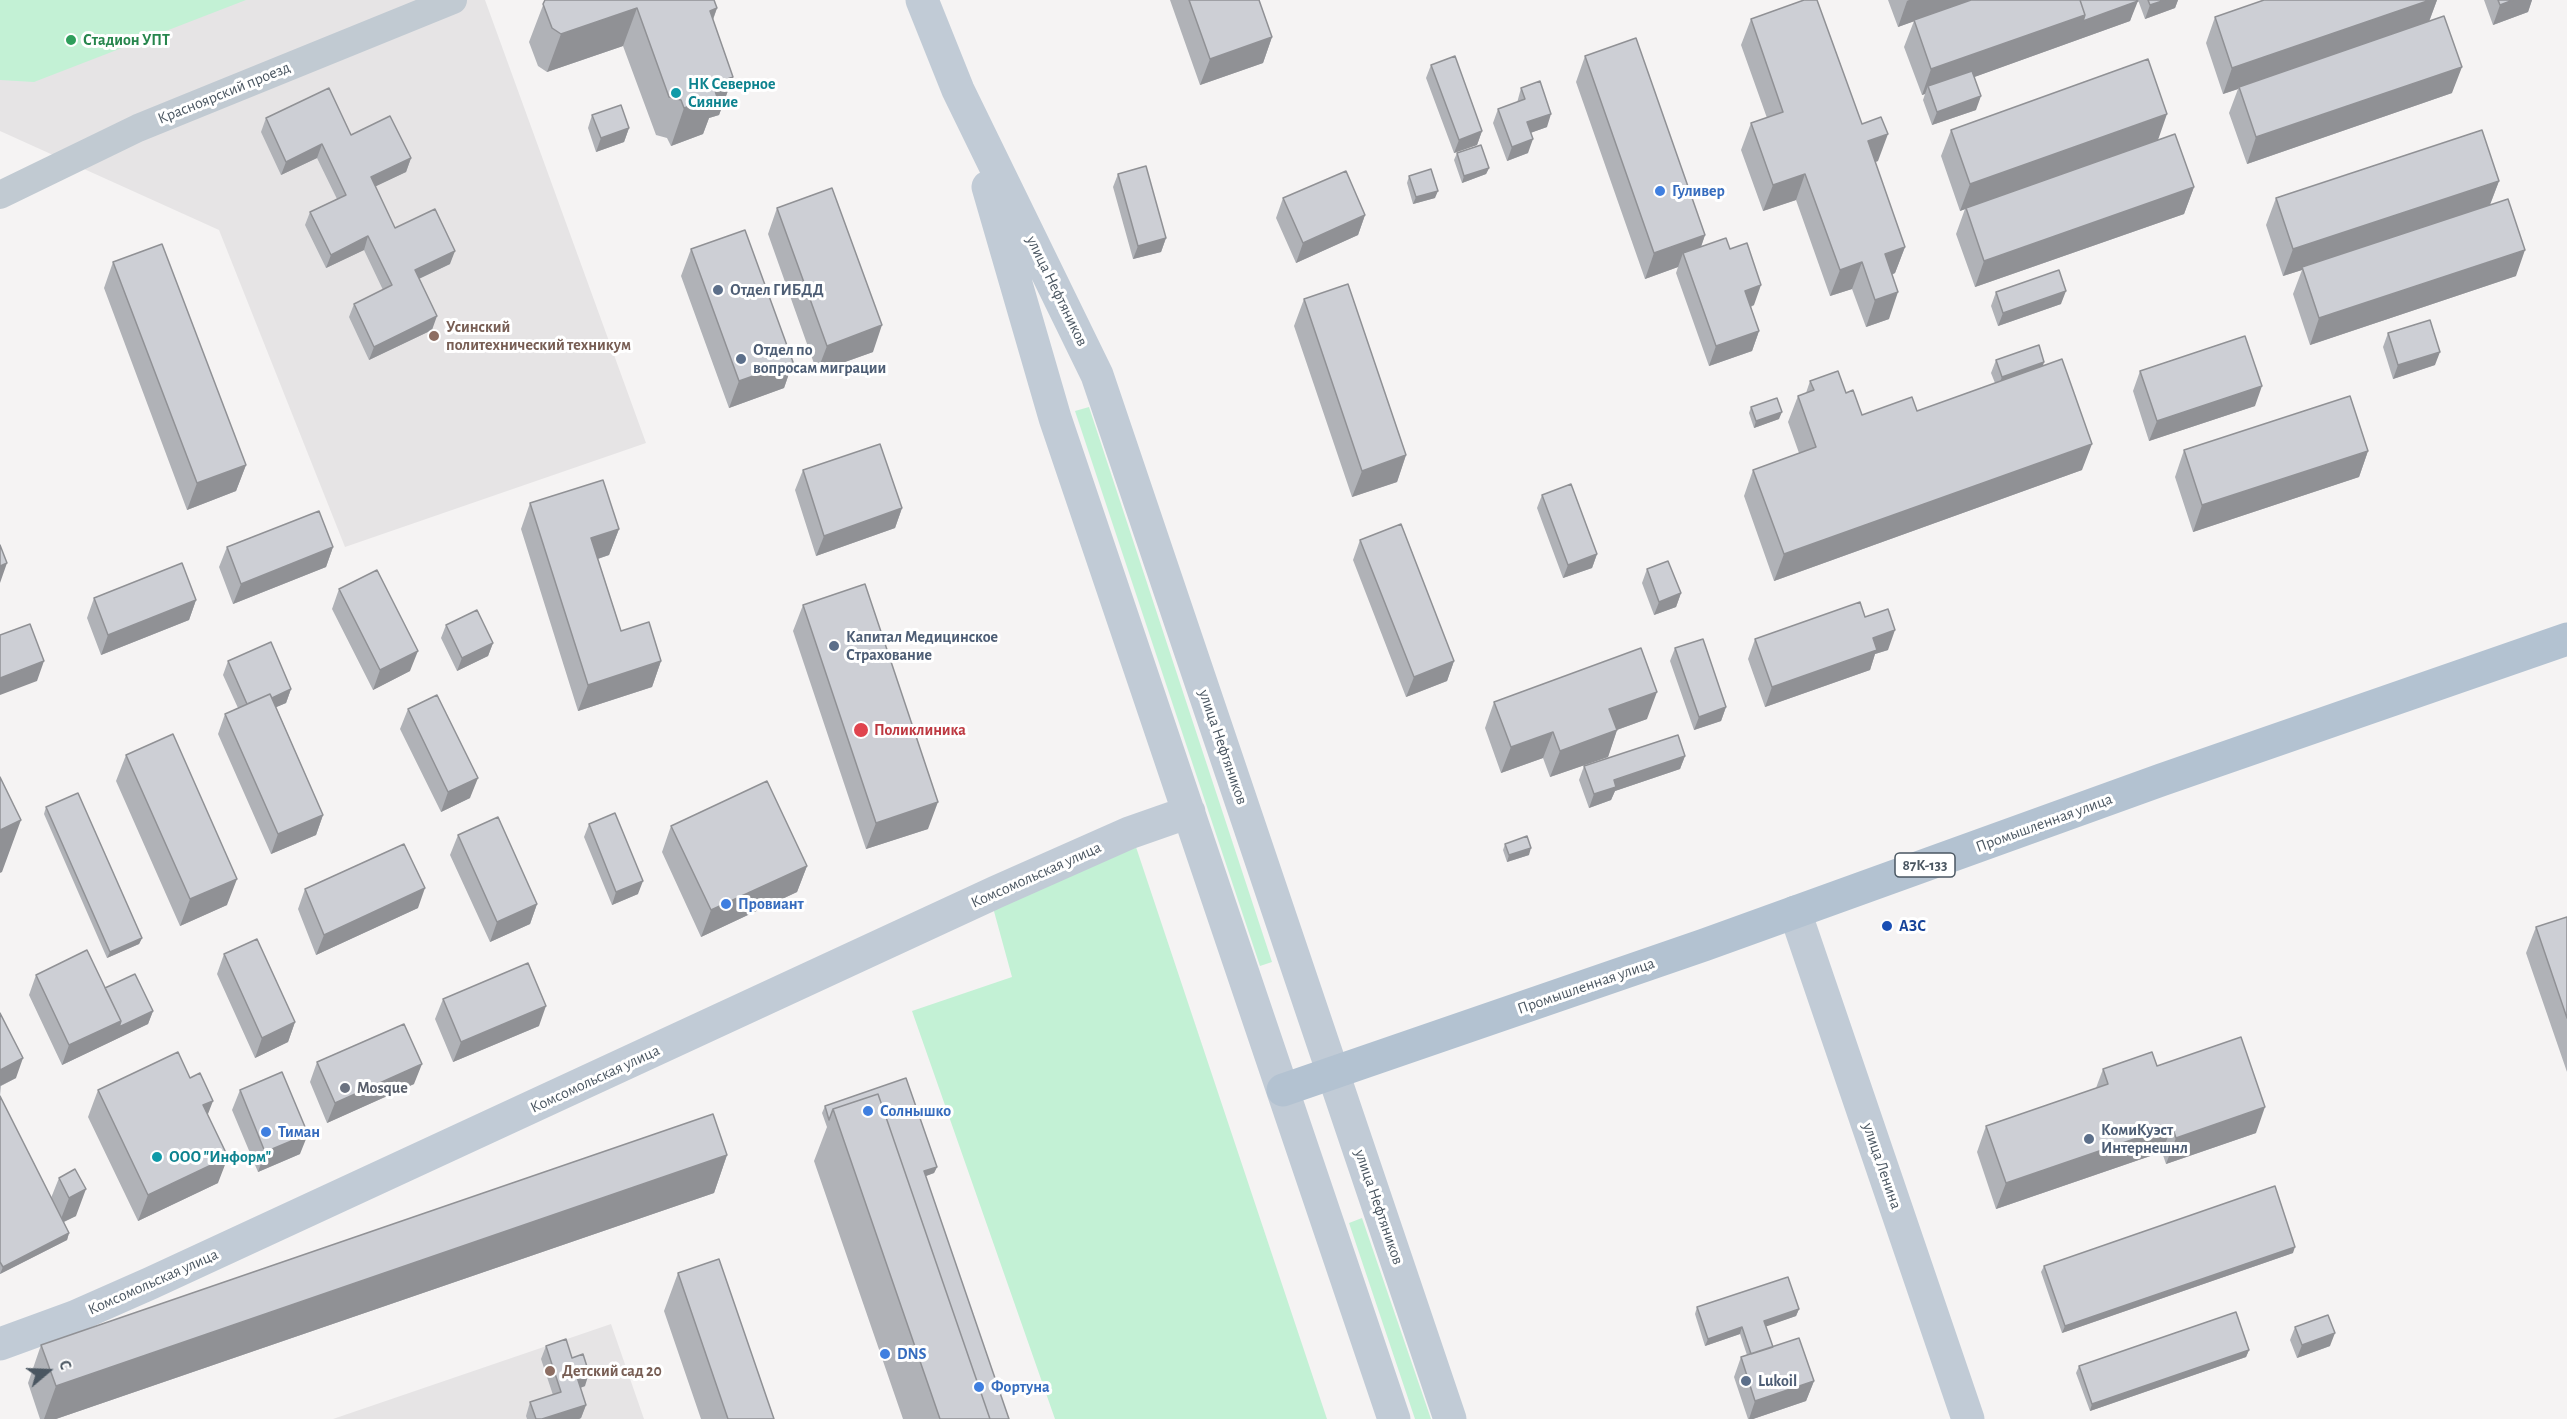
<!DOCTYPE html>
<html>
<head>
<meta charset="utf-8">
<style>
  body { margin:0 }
  #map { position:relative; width:2567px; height:1419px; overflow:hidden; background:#f5f3f3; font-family:"Alegreya Sans",sans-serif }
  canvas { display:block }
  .north { position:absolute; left:18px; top:1341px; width:60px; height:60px; -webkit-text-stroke:4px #fff; paint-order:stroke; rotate:71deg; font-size:16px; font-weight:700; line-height:24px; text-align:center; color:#4a5661 }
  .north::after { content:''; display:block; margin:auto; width:21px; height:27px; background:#4a5661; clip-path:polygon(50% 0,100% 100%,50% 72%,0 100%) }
</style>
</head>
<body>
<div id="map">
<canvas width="2567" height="1419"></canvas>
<div class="north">С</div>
</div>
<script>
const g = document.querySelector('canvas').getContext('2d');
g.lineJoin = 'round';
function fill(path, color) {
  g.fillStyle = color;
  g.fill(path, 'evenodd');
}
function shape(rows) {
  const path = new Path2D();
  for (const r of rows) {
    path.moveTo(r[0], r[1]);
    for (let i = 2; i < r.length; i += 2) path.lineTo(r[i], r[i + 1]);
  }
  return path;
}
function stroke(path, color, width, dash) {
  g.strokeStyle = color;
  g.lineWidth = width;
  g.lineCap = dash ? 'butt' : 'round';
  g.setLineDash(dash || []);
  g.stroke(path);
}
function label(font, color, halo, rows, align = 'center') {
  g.font = font + ' "Alegreya Sans",sans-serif';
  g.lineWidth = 6;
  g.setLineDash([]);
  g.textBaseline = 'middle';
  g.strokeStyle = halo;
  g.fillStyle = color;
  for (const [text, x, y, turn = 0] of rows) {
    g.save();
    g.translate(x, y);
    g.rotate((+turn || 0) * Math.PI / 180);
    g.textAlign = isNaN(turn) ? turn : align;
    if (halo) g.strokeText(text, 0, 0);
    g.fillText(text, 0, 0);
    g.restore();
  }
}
fill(shape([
  [0,0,485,0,646,443,345,547,219,230,0,131],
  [611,1324,644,1419,333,1419]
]), '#e6e4e5');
fill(shape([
  [0,0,246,0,34,82,0,80],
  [1089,407,1272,962,1260,966,1075,411],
  [1136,847,1327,1419,1055,1419,912,1011,1012,977,992,904],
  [1362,1218,1431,1419,1415,1419,1349,1223]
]), '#c3f1d5');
stroke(shape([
  [0,195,138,128,453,0]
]), '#c1cad2', 28);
stroke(shape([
  [922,0,958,90,1097,375,1450,1419],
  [988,187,1055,418,1394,1419],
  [1795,912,1968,1419],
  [0,1344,74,1317,151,1283,996,892,1129,833,1189,812]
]), '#c1cbd6', 33);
stroke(shape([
  [1283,1090,1704,945,2161,780,2567,639]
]), '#b3c2d1', 33);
fill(shape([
  [545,0,717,8,713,20,733,77,719,115,709,118,703,134,671,146,667,138,656,135,623,46,547,72,538,66,529,42],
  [1170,0,1259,0,1272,37,1263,63,1200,85],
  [1888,0,2137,0,2130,21,1974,77,1976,110,1932,125,1923,100,1925,94,1922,95,1904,47,1914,21,1898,27],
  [2138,0,2178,0,2175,8,2145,19],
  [2437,0,2429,22,2452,93,2247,164,2229,113,2238,89,2223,94,2206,43,2215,17],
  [2484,0,2532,0,2528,12,2493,25],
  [1751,19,1862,124,1878,161,1875,162,1905,247,1895,273,1892,275,1889,319,1866,327,1852,289,1830,296,1796,200,1763,211,1741,150,1751,123,1767,118,1741,45],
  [1585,56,1705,235,1701,247,1754,305,1751,307,1759,331,1752,351,1709,366,1676,273,1678,267,1645,279,1576,82],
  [1431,65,1482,131,1477,145,1454,153,1426,78],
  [1521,88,1547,127,1530,133,1528,153,1507,161,1493,123,1498,109,1517,103],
  [592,115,629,128,624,142,596,152,588,128],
  [266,118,351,135,411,158,406,172,375,186,395,228,450,264,419,279,432,330,369,360,349,317,354,304,383,290,364,250,326,268,305,225,310,212,337,199,317,158,281,175,261,132],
  [1951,130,2158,140,2068,172,2194,187,2184,214,1975,287,1956,234,1965,209,1960,211,1941,156],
  [1457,153,1489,168,1486,174,1462,183,1454,160],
  [1118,174,1166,238,1161,252,1133,259,1113,187],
  [1409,176,1435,198,1413,204,1407,183],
  [2499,181,2490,205,2516,276,2310,345,2293,294,2302,270,2283,276,2266,225,2276,198],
  [1283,198,1365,215,1358,235,1296,263,1276,218],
  [777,208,873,352,817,372,768,234],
  [691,249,793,362,784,388,729,408,681,276],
  [113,262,246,465,236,491,187,510,104,288],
  [1996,292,2061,304,1998,326,1991,306],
  [1304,299,1406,455,1397,482,1352,497,1294,326],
  [2388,333,2435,365,2393,379,2383,347],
  [1996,360,2044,362,2043,366,2082,470,1774,581,1744,496,1753,470,1799,453,1788,422,1798,396,1806,393,1810,381,1846,393,1862,415,1917,411,1995,383,1991,373],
  [2140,371,2255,406,2149,441,2133,391],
  [1751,407,1779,419,1754,428,1749,413],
  [2184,450,2368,451,2359,477,2193,532,2175,477],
  [803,470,902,508,895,528,816,556,795,490],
  [1542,495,1597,554,1592,568,1563,578,1537,508],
  [530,503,619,529,609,555,598,559,621,631,661,661,652,687,578,711,521,529],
  [1360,540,1454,661,1447,681,1406,697,1353,560],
  [227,547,333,547,326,567,233,604,219,567],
  [1647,569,1681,593,1676,607,1654,615,1642,583],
  [339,589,410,671,373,690,332,609],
  [94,598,196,600,189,620,101,655,87,618],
  [803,605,928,829,866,849,793,631],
  [1865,617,1888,650,1875,654,1870,670,1765,707,1748,659,1755,639],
  [446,625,493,643,488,656,457,671,441,638],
  [1675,648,1726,707,1721,721,1694,730,1670,661],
  [228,661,291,689,286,703,276,707,323,815,316,835,271,854,218,734,225,714,238,708,223,675],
  [1494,702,1647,719,1617,730,1608,757,1550,777,1543,758,1501,773,1485,728],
  [408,709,470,798,441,812,400,729],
  [126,755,227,905,180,926,116,781],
  [1685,756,1680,769,1615,791,1611,800,1589,808,1579,780,1584,766],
  [46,807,142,938,139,944,107,958,44,814],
  [589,824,638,894,612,905,584,837],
  [671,826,807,866,797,892,701,937,662,852],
  [458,835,537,904,530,924,490,942,450,855],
  [1505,844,1529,855,1507,862,1503,850],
  [305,889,418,908,316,955,298,909],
  [2567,917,2567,1072,2526,953,2536,927],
  [224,954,295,1022,288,1042,255,1058,217,974],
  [36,975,105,988,153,1011,148,1024,62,1065,29,995],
  [443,999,539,1026,453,1062,435,1019],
  [0,1013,16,1078,1,1086,0,1096,51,1198,59,1178,75,1169,76,1216,64,1222,69,1233,67,1240,0,1274],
  [317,1062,414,1084,327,1123,310,1082],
  [2157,1066,2256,1133,2166,1164,2162,1152,1996,1209,1977,1152,1986,1126,2096,1088,2103,1069],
  [906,1078,937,1167,934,1173,925,1176,1009,1419,903,1419,814,1161,827,1127,822,1113,825,1106],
  [98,1090,208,1115,218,1183,138,1221,88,1117],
  [240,1090,300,1154,258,1172,232,1110],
  [727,1155,714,1193,56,1419,40,1419,28,1383,41,1345],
  [2293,1253,2062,1333,2041,1272,2044,1266],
  [678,1273,774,1419,701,1419,664,1311],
  [1697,1307,1799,1309,1796,1316,1766,1326,1773,1347,1814,1381,1806,1401,1753,1419,1748,1419,1734,1377,1741,1357,1747,1355,1740,1334,1705,1346,1695,1314],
  [2295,1327,2330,1346,2297,1358,2290,1340],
  [546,1346,572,1358,585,1386,580,1388,586,1405,581,1418,579,1419,527,1419,526,1416,530,1402,553,1395,541,1359],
  [2249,1350,2246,1357,2090,1411,2076,1373,2079,1366]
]), '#b0b2b7');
fill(shape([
  [1909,0,1974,0,1898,27,1907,1],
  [2165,0,2178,0,2175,8,2145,19,2150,5],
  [2430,0,2437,0,2428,24,2239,87,2238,89,2223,94,2232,68],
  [2513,0,2532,0,2528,12,2493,25,2500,5],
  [2138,1,2130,21,1930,93,1928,86,1925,94,1922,95,1931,69,2085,15],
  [637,8,623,46,547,72,561,34],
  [717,8,703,46,710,11],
  [1272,37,1263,63,1200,85,1210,59],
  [2462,67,2452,93,2247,164,2256,137],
  [733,77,719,115,709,118,703,134,671,146,684,108,713,84],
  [1981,96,1976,110,1932,125,1937,112],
  [1551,114,1547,127,1522,136,1527,122],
  [2167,114,2158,140,1960,211,1970,184],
  [629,128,624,142,596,152,601,138],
  [1482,131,1477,145,1454,153,1459,140],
  [1888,134,1878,161,1858,168,1868,141],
  [1533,139,1528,153,1507,161,1512,147],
  [322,144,317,158,281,175,286,162],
  [411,158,406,172,366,191,371,177],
  [1489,168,1486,174,1462,183,1464,176],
  [1805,174,1796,200,1763,211,1773,185],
  [2499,181,2489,207,2302,267,2302,270,2283,276,2293,249],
  [2194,187,2184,214,1975,287,1984,261],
  [1438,191,1435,198,1413,204,1416,197],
  [1365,215,1358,235,1296,263,1303,243],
  [1705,235,1696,261,1683,253,1678,267,1645,279,1654,253],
  [368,236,364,250,326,268,331,255],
  [1166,238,1161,252,1133,259,1138,246],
  [1905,247,1895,273,1875,281,1885,254],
  [2525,250,2516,276,2310,345,2319,318],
  [455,251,450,264,410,283,415,270],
  [1862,262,1852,289,1830,296,1840,270],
  [1761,285,1754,305,1738,311,1745,291],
  [2066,291,2061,304,1998,326,2003,313],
  [1898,292,1889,319,1866,327,1875,300],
  [437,316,432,330,369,360,374,347],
  [882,325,873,352,817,372,827,346],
  [1759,331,1752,351,1709,366,1716,346],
  [2440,352,2435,365,2393,379,2398,365],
  [793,362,784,388,729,408,739,381],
  [2044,362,2039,375,1997,390,2002,377],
  [2262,386,2255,406,2149,441,2157,421],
  [1782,412,1779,419,1754,428,1756,421],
  [2092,444,2082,470,1774,581,1784,554],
  [2368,451,2359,477,2193,532,2202,505],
  [1406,455,1397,482,1352,497,1362,471],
  [246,465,236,491,187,510,197,483],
  [902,508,895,528,816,556,824,536],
  [619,529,609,555,582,564,591,538],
  [333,547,326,567,233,604,241,584],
  [1597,554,1592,568,1563,578,1568,565],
  [7,563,0,583,0,566],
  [1681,593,1676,607,1654,615,1659,602],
  [196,600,189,620,101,655,108,635],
  [1895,630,1888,650,1875,654,1870,670,1765,707,1772,687,1873,638],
  [493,643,488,656,457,671,462,658],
  [418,651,410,671,373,690,380,670],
  [44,661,37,681,0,695,0,678],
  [661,661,652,687,578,711,588,685],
  [1454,661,1447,681,1406,697,1414,677],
  [291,689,286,703,244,721,249,708],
  [1657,692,1647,719,1600,736,1609,709],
  [1726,707,1721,721,1694,730,1699,717],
  [1617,730,1608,757,1550,777,1560,751],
  [1553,732,1543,758,1501,773,1511,747],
  [1685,756,1680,769,1615,791,1611,800,1589,808,1594,794,1614,780],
  [478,778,470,798,441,812,448,792],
  [938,802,928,829,866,849,876,823],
  [323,815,316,835,271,854,278,834],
  [21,820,2,872,0,873,0,830],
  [1531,848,1529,855,1507,862,1509,855],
  [807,866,797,892,701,937,711,910],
  [237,879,227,905,180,926,190,899],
  [643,881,638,894,612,905,616,892],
  [425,888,418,908,316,955,324,935],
  [537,904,530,924,490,942,497,922],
  [142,938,139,944,107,958,110,952],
  [546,1006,539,1026,453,1062,461,1042],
  [153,1011,148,1024,62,1065,69,1045,121,1021],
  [295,1022,288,1042,255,1058,262,1038],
  [23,1058,16,1078,0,1086,0,1070],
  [422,1064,414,1084,327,1123,335,1103],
  [213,1101,203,1127,203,1105],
  [2265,1107,2256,1133,2166,1164,2176,1138],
  [2172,1126,2162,1152,1996,1209,2006,1183],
  [308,1134,300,1154,258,1172,265,1152],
  [727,1155,714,1193,56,1419,44,1419,56,1386],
  [228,1157,218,1183,138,1221,148,1195],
  [937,1167,934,1173,921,1178,924,1171],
  [86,1189,76,1216,59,1224,69,1198],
  [69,1233,67,1240,0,1274,3,1267],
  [2295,1247,2293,1253,2062,1333,2065,1326],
  [1799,1309,1796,1316,1762,1328,1764,1321],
  [1742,1327,1740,1334,1705,1346,1708,1339],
  [2335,1333,2330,1346,2297,1358,2302,1345],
  [2249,1350,2246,1357,2090,1411,2092,1404],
  [589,1373,585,1386,572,1391,577,1377],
  [1814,1381,1806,1401,1753,1419,1749,1419,1755,1401],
  [586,1405,581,1418,579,1419,542,1419]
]), '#909195');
const building = shape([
  [545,0,714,0,717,8,710,11,733,77,713,84,717,97,684,108,681,100,669,97,637,8,561,34,552,28,543,4,545,0],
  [1189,0,1259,0,1272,37,1210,59,1189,0],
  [1804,0,1817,0,1862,124,1881,117,1888,134,1868,141,1905,247,1885,254,1898,292,1875,300,1862,262,1840,270,1805,174,1773,185,1751,123,1783,112,1751,19,1804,0],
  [1971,0,2080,0,2085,15,1931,69,1914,20,1971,0],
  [2080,0,2137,0,2138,1,2083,21,2085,15,2080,0],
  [2148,0,2165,0,2150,5,2148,0],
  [2264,0,2430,0,2232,68,2215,17,2264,0],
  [2498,0,2513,0,2500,5,2498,0],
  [2444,16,2462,67,2256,137,2239,87,2444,16],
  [1636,38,1705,235,1654,253,1585,56,1636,38],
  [1455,56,1482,131,1459,140,1431,65,1455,56],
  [2148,59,2167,114,1970,184,1951,130,2148,59],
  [1972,71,1981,96,1937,112,1928,86,1972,71],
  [1540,81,1551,114,1527,122,1533,139,1512,147,1498,109,1525,99,1521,88,1540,81],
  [329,88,351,135,390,116,411,158,371,177,395,228,435,209,455,251,415,270,437,316,374,347,354,304,392,285,368,236,331,255,310,212,346,195,322,144,286,162,266,118,329,88],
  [621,105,629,128,601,138,592,115,621,105],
  [2482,130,2499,181,2293,249,2276,198,2482,130],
  [2175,134,2194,187,1984,261,1966,208,2175,134],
  [1481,145,1489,168,1464,176,1457,153,1481,145],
  [1146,166,1166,238,1138,246,1118,174,1146,166],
  [1431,169,1438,191,1416,197,1409,176,1431,169],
  [1346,171,1365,215,1303,243,1283,198,1346,171],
  [832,188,882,325,827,346,777,208,832,188],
  [2508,199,2525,250,2319,318,2302,267,2508,199],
  [745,230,793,362,739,381,691,249,745,230],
  [1726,238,1730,249,1747,243,1761,285,1745,291,1759,331,1716,346,1683,253,1726,238],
  [162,244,246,465,197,483,113,262,162,244],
  [2059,270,2066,291,2003,313,1996,292,2059,270],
  [1348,284,1406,455,1362,471,1304,299,1348,284],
  [2430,320,2440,352,2398,365,2388,333,2430,320],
  [2245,336,2262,386,2157,421,2140,371,2245,336],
  [2039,345,2044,362,2002,377,1996,360,2039,345],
  [2062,359,2092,444,1784,554,1753,470,1816,447,1798,396,1814,390,1810,381,1838,371,1846,393,1853,390,1862,415,1912,397,1917,411,2062,359],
  [2350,396,2368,451,2202,505,2184,450,2350,396],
  [1777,398,1782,412,1756,421,1751,407,1777,398],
  [880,444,902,508,824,536,803,470,880,444],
  [603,480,619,529,591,538,621,631,649,622,661,661,588,685,530,503,603,480],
  [1571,484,1597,554,1568,565,1542,495,1571,484],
  [319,511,333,547,241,584,227,547,319,511],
  [1401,524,1454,661,1414,677,1360,540,1401,524],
  [0,545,7,563,0,566,0,545],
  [1668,561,1681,593,1659,602,1647,569,1668,561],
  [182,563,196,600,108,635,94,598,182,563],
  [377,570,418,651,380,670,339,589,377,570],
  [865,584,938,802,876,823,803,605,865,584],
  [1860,602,1865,617,1888,609,1895,630,1873,638,1877,650,1772,687,1755,639,1860,602],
  [477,610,493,643,462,658,446,625,477,610],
  [30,624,44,661,0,678,0,635,30,624],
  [1703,639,1726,707,1699,717,1675,648,1703,639],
  [271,642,291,689,272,698,270,694,247,704,228,661,271,642],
  [1641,648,1657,692,1609,709,1617,730,1560,751,1553,732,1511,747,1494,702,1641,648],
  [270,694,323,815,278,834,225,714,270,694],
  [437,695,478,778,448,792,408,709,437,695],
  [173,734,237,879,190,899,126,755,173,734],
  [1678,735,1685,756,1614,780,1616,787,1594,794,1584,766,1678,735],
  [0,777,21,820,0,830,0,777],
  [767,781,807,866,711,910,671,826,767,781],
  [78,793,142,938,110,952,46,807,78,793],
  [615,813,643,881,616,892,589,824,615,813],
  [498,817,537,904,497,922,458,835,498,817],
  [1527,836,1531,848,1509,855,1505,844,1527,836],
  [404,844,425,888,324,935,305,889,404,844],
  [2567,917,2567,1018,2536,927,2567,917],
  [257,939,295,1022,262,1038,224,954,257,939],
  [87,950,121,1021,69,1045,36,975,87,950],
  [528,963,546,1006,461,1042,443,999,528,963],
  [135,974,153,1011,119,1027,121,1021,105,988,135,974],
  [0,1013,23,1058,0,1070,0,1013],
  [404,1024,422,1064,335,1103,317,1062,404,1024],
  [2241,1037,2265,1107,2176,1138,2172,1126,2006,1183,1986,1126,2108,1084,2103,1069,2152,1052,2157,1066,2241,1037],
  [178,1052,190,1078,200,1073,213,1101,203,1105,228,1157,148,1195,98,1090,178,1052],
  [282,1072,308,1134,265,1152,240,1090,282,1072],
  [906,1078,937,1167,924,1171,1009,1419,990,1419,878,1094,833,1109,829,1120,825,1106,906,1078],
  [878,1094,990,1419,940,1419,833,1109,878,1094],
  [0,1096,69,1233,3,1267,0,1262,0,1096],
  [713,1114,727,1155,56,1386,41,1345,713,1114],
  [75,1169,86,1189,69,1198,59,1178,75,1169],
  [2275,1186,2295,1247,2065,1326,2044,1266,2275,1186],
  [719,1259,774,1419,728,1419,678,1273,719,1259],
  [1788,1277,1799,1309,1764,1321,1773,1347,1751,1354,1742,1327,1708,1339,1697,1307,1788,1277],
  [2236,1312,2249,1350,2092,1404,2079,1366,2236,1312],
  [2328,1315,2335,1333,2302,1345,2295,1327,2328,1315],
  [1799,1338,1814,1381,1755,1401,1741,1357,1799,1338],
  [566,1339,572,1358,583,1354,589,1373,577,1377,586,1405,542,1419,536,1419,530,1402,561,1392,546,1346,566,1339]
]);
fill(building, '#cdcfd5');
stroke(building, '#909195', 1.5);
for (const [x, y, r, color] of [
  [71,40,6,"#2e9e5b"],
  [676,93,6,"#0f9aa8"],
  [1660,191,6,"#3f7fe0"],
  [718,290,6,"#5c6f8a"],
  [434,336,6,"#8d6e63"],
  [741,359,6,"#5c6f8a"],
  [834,646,6,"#5c6f8a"],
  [861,730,8,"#e0444e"],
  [726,904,6,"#3f7fe0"],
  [1887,926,6,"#1a4fb4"],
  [345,1088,6,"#6b7280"],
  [868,1111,6,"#3f7fe0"],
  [266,1132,6,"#3f7fe0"],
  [2089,1139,6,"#5c6f8a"],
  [157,1157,6,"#0f9aa8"],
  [885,1354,6,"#3f7fe0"],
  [550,1371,6,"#8d6e63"],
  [1746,1381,6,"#5c6f8a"],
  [979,1387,6,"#3f7fe0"]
]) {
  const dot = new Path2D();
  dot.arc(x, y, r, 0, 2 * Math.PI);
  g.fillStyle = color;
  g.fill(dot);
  stroke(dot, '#fff', 2);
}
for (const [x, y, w] of [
  [1925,865,60]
]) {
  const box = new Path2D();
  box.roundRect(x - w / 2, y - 12, w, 24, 4.5);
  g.fillStyle = '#fff';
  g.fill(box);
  stroke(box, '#4a5661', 1.5);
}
label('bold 15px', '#4a5661', null, [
  ["87К-133",1925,865]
]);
label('bold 16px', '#27864d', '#fff', [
  ["Стадион УПТ",83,40]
], 'left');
label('bold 16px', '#0d838f', '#fff', [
  ["НК Северное",688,84],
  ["Сияние",688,102],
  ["ООО \"Информ\"",169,1157]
], 'left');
label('16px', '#4a5661', '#fff', [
  ["Красноярский проезд",224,93,-22],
  ["улица Нефтяников",1057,291,64],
  ["улица Нефтяников",1223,747,71],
  ["Промышленная улица",2044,823,-20],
  ["Комсомольская улица",1036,875,-24],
  ["Промышленная улица",1586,986,-19],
  ["Комсомольская улица",595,1079,-25],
  ["улица Ленина",1882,1166,71],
  ["улица Нефтяников",1379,1207,71],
  ["Комсомольская улица",153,1282,-24]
]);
label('bold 16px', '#366cbe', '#fff', [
  ["Гуливер",1672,191],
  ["Провиант",738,904],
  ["Солнышко",880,1111],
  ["Тиман",278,1132],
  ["DNS",897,1354],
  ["Фортуна",991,1387]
], 'left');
label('bold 16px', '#4e5e75', '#fff', [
  ["Отдел ГИБДД",730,290],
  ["Отдел по",753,350],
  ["вопросам миграции",753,368],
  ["Капитал Медицинское",846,637],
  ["Страхование",846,655],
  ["КомиКуэст",2101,1130],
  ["Интернешнл",2101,1148],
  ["Lukoil",1758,1381]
], 'left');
label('bold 16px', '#785e54', '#fff', [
  ["Усинский",446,327],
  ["политехнический техникум",446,345],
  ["Детский сад 20",562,1371]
], 'left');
label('bold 16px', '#be3a42', '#fff', [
  ["Поликлиника",874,730]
], 'left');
label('bold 16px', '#164399', '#fff', [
  ["АЗС",1899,926]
], 'left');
label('bold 16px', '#5b616d', '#fff', [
  ["Mosque",357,1088]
], 'left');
</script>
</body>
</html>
